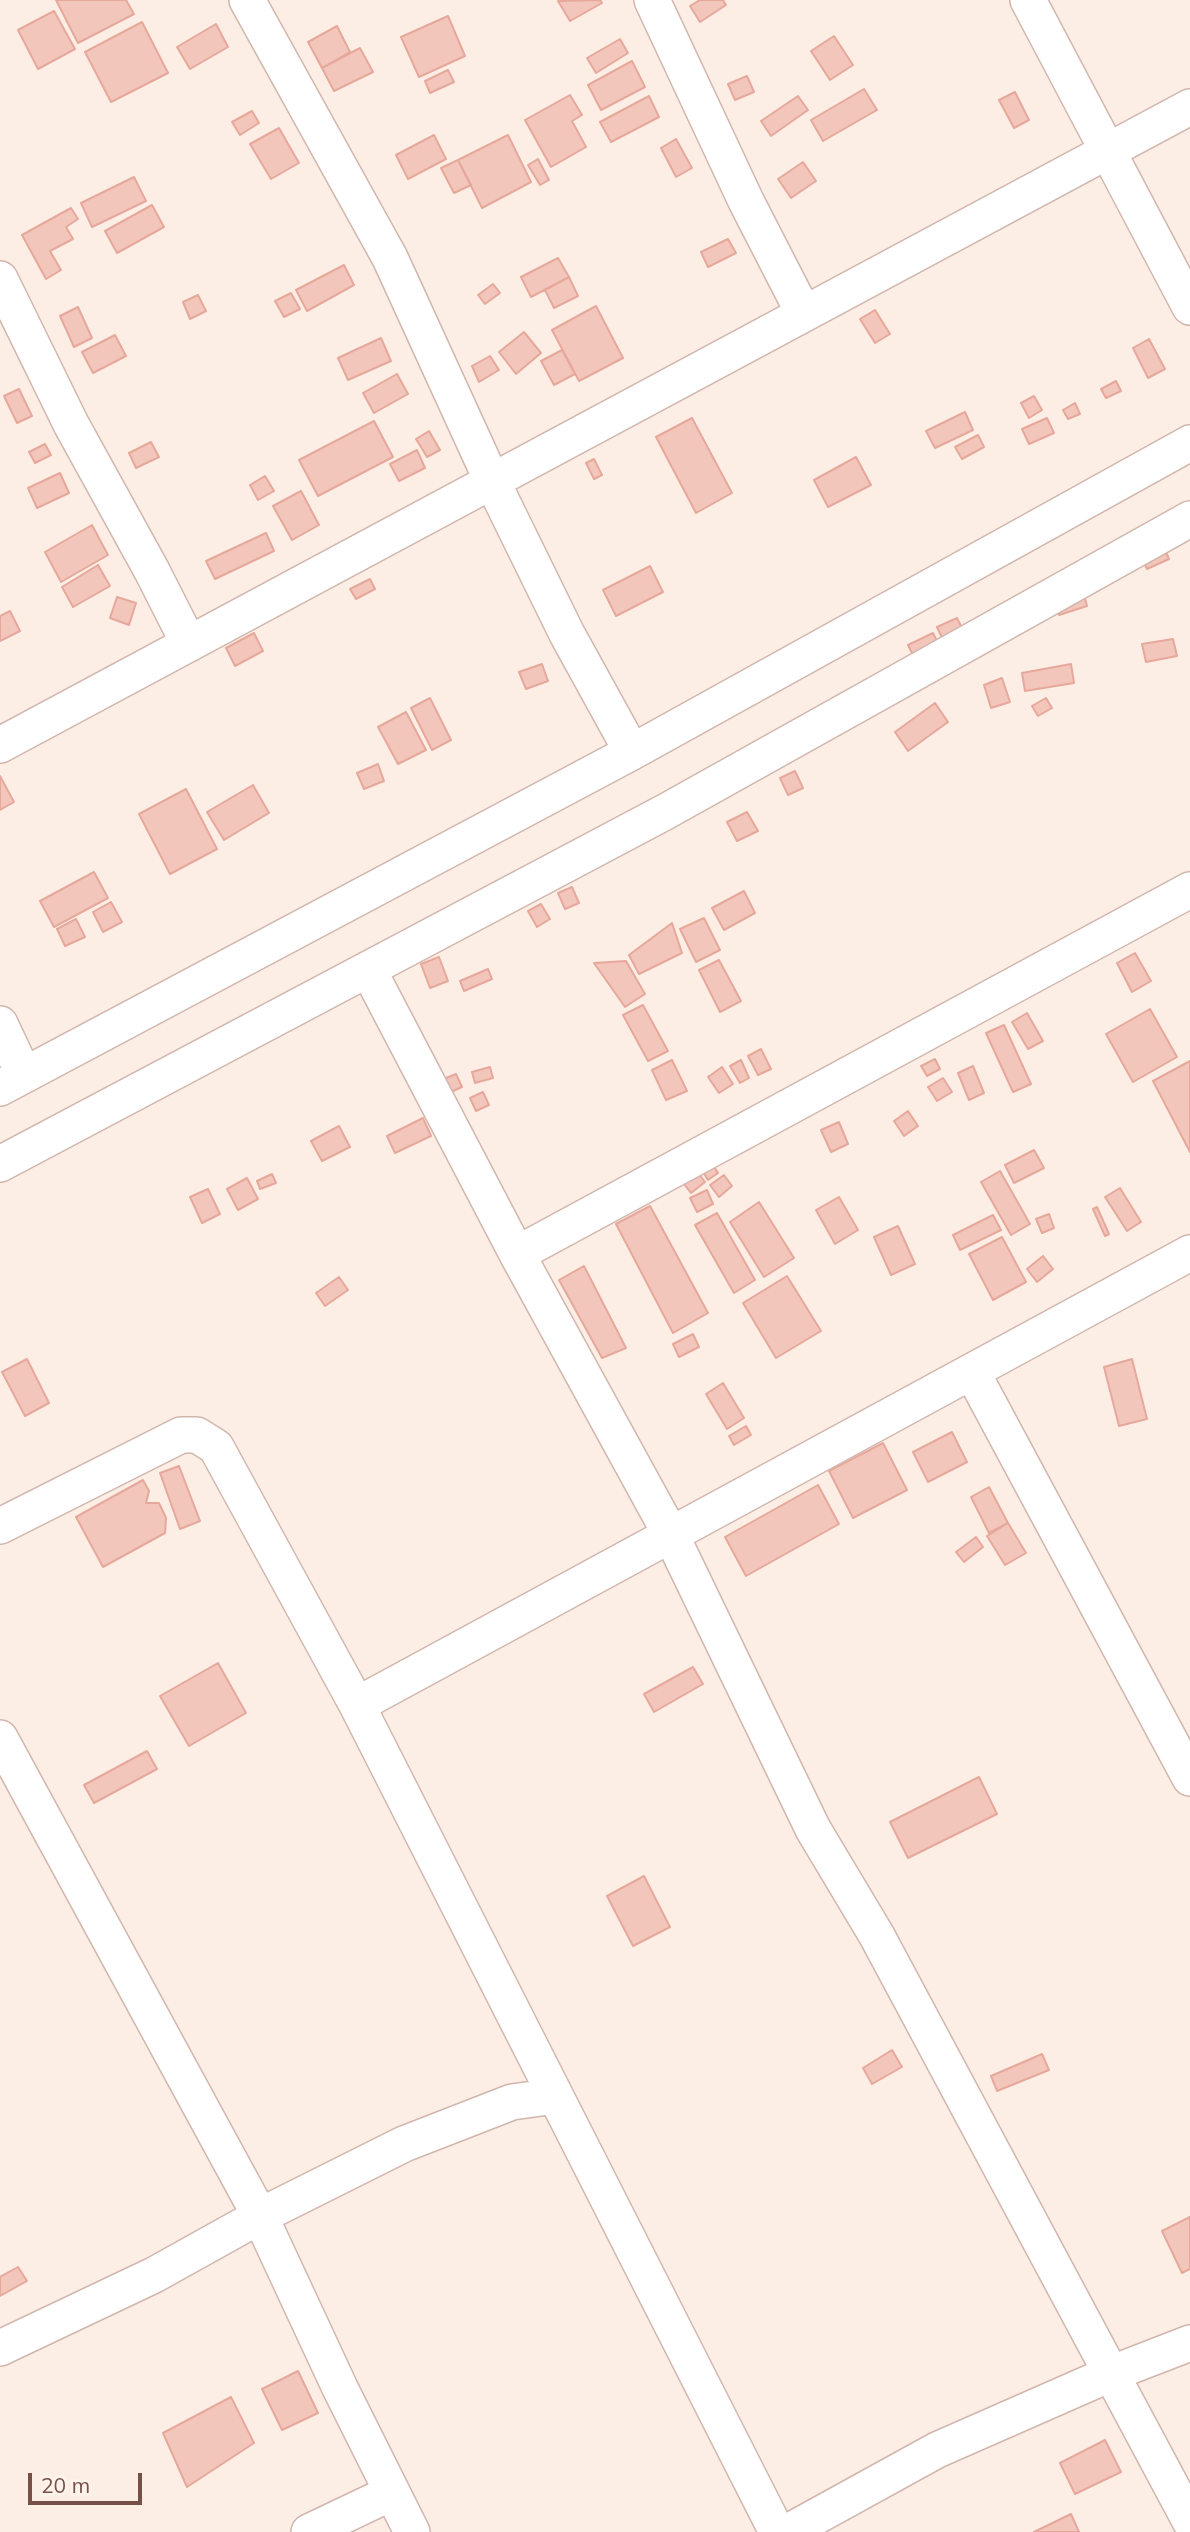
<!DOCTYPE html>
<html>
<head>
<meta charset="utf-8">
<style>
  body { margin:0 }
  #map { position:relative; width:1190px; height:2532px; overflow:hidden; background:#fdeee5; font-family:Mulish,sans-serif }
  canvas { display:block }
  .scale { position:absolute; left:28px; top:2473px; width:114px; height:32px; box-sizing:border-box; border:4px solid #764f49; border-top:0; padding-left:9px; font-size:21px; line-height:24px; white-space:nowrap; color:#764f49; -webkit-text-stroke:5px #fff3ec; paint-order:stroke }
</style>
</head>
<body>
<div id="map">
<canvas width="1190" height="2532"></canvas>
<div class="scale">20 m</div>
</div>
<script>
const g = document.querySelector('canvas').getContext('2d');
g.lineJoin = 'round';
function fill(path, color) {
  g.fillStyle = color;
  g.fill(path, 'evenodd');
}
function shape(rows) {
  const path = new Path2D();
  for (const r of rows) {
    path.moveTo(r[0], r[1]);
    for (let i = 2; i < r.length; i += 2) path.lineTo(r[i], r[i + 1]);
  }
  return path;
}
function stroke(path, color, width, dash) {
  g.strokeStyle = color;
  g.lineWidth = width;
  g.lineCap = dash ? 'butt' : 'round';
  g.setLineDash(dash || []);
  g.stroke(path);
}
const building = shape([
  [56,0,126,0,134,14,78,43,56,0],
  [600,0,602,3,570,21,558,1,600,0],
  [700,0,723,0,726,5,700,22,690,6,700,0],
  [54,11,75,49,38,69,18,30,54,11],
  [448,16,465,56,419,77,401,37,448,16],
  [142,22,168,73,111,102,85,52,142,22],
  [216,24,228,47,190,69,177,47,216,24],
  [337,26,350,52,322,68,308,42,337,26],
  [834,36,853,65,830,80,811,51,834,36],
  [620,39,628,53,596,73,587,58,620,39],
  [360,48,373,72,334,91,322,68,360,48],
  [632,61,645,87,601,110,588,85,632,61],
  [448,70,454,82,430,93,425,81,448,70],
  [747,76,754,92,735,100,728,84,747,76],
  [864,89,877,110,823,141,811,120,864,89],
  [1015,92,1029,120,1014,128,999,100,1015,92],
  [570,95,582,115,572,121,586,147,551,167,525,120,570,95],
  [649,96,659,117,611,142,600,122,649,96],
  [798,96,808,110,771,136,761,121,798,96],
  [252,111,259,123,240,135,232,122,252,111],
  [279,128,299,163,271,179,250,144,279,128],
  [434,135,446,159,408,179,396,155,434,135],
  [508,135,531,182,482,208,458,160,508,135],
  [676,139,692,168,676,177,661,148,676,139],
  [538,159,549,180,540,185,528,165,538,159],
  [458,160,471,185,454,193,441,168,458,160],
  [803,162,816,181,791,198,778,179,803,162],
  [134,177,146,201,92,227,81,203,134,177],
  [152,205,164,227,117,253,105,231,152,205],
  [71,208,78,219,66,227,73,239,50,251,61,270,46,279,22,235,71,208],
  [728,239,736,253,708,267,701,252,728,239],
  [558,258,569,277,531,297,521,277,558,258],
  [344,265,354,285,307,311,296,290,344,265],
  [569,277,578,296,554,308,545,290,569,277],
  [493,284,500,293,485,304,478,295,493,284],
  [291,293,300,309,284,317,275,301,291,293],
  [198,295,206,311,190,319,183,302,198,295],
  [596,306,623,358,579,381,552,330,596,306],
  [78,307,92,338,74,347,60,316,78,307],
  [875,310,890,334,875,343,860,319,875,310],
  [524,332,541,353,516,374,499,352,524,332],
  [115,335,126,356,93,373,82,352,115,335],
  [381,338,391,361,348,380,338,358,381,338],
  [1149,339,1165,369,1148,378,1133,348,1149,339],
  [562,350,575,374,554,385,541,361,562,350],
  [490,356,499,370,479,382,472,366,490,356],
  [397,374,408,394,374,413,363,393,397,374],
  [1116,381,1121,391,1106,398,1101,389,1116,381],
  [19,389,32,416,17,423,4,396,19,389],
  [1034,396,1042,410,1029,418,1021,403,1034,396],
  [1075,403,1080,414,1068,419,1063,410,1075,403],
  [965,412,973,430,935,448,926,431,965,412],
  [692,418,732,493,696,513,656,437,692,418],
  [1047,418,1054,433,1029,444,1022,429,1047,418],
  [374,421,393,457,318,496,299,460,374,421],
  [429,431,440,450,427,457,416,439,429,431],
  [978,435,984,447,962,459,955,447,978,435],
  [151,442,159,457,136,468,129,453,151,442],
  [45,444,51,455,35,463,29,452,45,444],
  [417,450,425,468,399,481,390,464,417,450],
  [856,457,871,485,828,507,814,480,856,457],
  [594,459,602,475,594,479,586,463,594,459],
  [60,473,69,493,37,508,28,488,60,473],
  [265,476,274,491,258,500,250,485,265,476],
  [301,491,319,525,292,540,273,506,301,491],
  [92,525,108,555,61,582,45,552,92,525],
  [266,533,274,551,215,579,206,561,266,533],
  [1162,543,1169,559,1147,569,1139,553,1162,543],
  [98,565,110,586,73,607,62,587,98,565],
  [650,566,663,592,616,616,603,590,650,566],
  [370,579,375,589,356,599,350,589,370,579],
  [1084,595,1087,606,1059,615,1055,603,1084,595],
  [117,597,136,603,129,625,110,618,117,597],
  [10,611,20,631,0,641,0,616,10,611],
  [957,618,965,634,945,644,937,627,957,618],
  [254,633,263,651,235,666,226,648,254,633],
  [933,633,939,645,914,657,908,645,933,633],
  [1173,639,1177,656,1146,662,1142,644,1173,639],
  [542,664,548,681,526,689,519,672,542,664],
  [1071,664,1074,683,1025,691,1022,673,1071,664],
  [1002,678,1010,702,991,708,984,685,1002,678],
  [430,698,451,740,432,750,411,708,430,698],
  [1046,698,1052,708,1038,716,1032,706,1046,698],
  [935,703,948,722,908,751,895,732,935,703],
  [406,712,426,750,398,764,378,727,406,712],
  [378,764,384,781,364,789,357,773,378,764],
  [795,771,803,788,788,795,780,778,795,771],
  [0,776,14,802,0,810,0,776],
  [253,785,269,813,224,840,207,812,253,785],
  [186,789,217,849,170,874,139,814,186,789],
  [747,812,758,831,737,841,727,822,747,812],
  [94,872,108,898,54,927,40,901,94,872],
  [572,887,579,903,565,909,558,893,572,887],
  [744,891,755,913,724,930,712,908,744,891],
  [111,902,122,922,103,932,93,912,111,902],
  [541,904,550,919,537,927,528,911,541,904],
  [704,918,720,950,696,962,680,929,704,918],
  [76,919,85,937,65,946,57,929,76,919],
  [672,923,682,953,639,974,629,955,672,923],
  [1135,953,1151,981,1132,992,1117,963,1135,953],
  [439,957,448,981,430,988,421,964,439,957],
  [719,960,741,1001,720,1012,699,970,719,960],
  [626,961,645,994,625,1007,594,963,626,961],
  [488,969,492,979,464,991,460,981,488,969],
  [643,1005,668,1051,648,1061,623,1015,643,1005],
  [1150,1009,1177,1057,1133,1082,1106,1034,1150,1009],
  [1027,1013,1043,1041,1028,1049,1012,1022,1027,1013],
  [1004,1025,1031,1084,1013,1092,986,1033,1004,1025],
  [761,1049,771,1069,758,1075,748,1056,761,1049],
  [935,1059,940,1069,927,1076,921,1066,935,1059],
  [672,1060,687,1091,666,1100,652,1070,672,1060],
  [741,1060,749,1078,740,1083,730,1066,741,1060],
  [1190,1061,1190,1152,1153,1081,1190,1061],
  [973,1066,984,1093,969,1100,958,1073,973,1066],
  [490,1067,493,1078,475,1083,472,1072,490,1067],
  [722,1067,733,1084,719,1093,708,1077,722,1067],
  [456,1074,462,1087,451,1092,444,1079,456,1074],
  [943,1078,952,1092,937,1101,928,1087,943,1078],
  [483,1092,489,1105,476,1111,470,1098,483,1092],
  [908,1111,918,1126,904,1136,894,1121,908,1111],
  [423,1118,431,1136,395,1153,387,1136,423,1118],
  [839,1122,848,1144,831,1152,821,1130,839,1122],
  [339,1126,350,1147,322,1161,311,1141,339,1126],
  [1034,1150,1044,1168,1014,1183,1005,1165,1034,1150],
  [713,1165,718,1173,708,1180,703,1172,713,1165],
  [1000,1171,1030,1224,1011,1235,981,1182,1000,1171],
  [698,1173,705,1182,691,1193,684,1184,698,1173],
  [272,1174,276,1183,260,1189,257,1181,272,1174],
  [724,1175,732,1186,719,1197,710,1185,724,1175],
  [247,1178,258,1199,238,1210,227,1189,247,1178],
  [1120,1188,1141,1222,1127,1231,1105,1197,1120,1188],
  [208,1189,220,1214,202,1223,190,1197,208,1189],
  [707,1190,713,1204,697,1212,690,1198,707,1190],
  [839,1197,858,1230,835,1244,816,1210,839,1197],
  [759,1202,794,1258,764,1277,730,1222,759,1202],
  [650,1206,708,1313,673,1333,616,1224,650,1206],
  [1097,1207,1109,1234,1105,1236,1093,1209,1097,1207],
  [717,1213,755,1280,734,1293,695,1225,717,1213],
  [1049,1214,1054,1228,1042,1233,1036,1219,1049,1214],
  [993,1215,1001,1230,960,1250,953,1235,993,1215],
  [898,1226,915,1264,891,1275,874,1237,898,1226],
  [1002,1237,1026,1282,993,1300,969,1254,1002,1237],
  [1043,1256,1053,1269,1037,1282,1027,1269,1043,1256],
  [584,1266,626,1348,602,1358,559,1280,584,1266],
  [787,1276,821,1331,776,1358,743,1303,787,1276],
  [339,1277,348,1290,325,1306,316,1293,339,1277],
  [693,1334,699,1347,679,1357,673,1344,693,1334],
  [27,1359,49,1403,25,1416,2,1372,27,1359],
  [1132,1359,1147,1419,1119,1426,1104,1367,1132,1359],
  [723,1383,744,1418,727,1429,706,1394,723,1383],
  [746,1426,751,1435,734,1445,729,1436,746,1426],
  [952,1432,967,1462,928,1482,913,1452,952,1432],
  [883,1443,907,1490,853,1518,829,1471,883,1443],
  [179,1466,200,1521,180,1529,160,1473,179,1466],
  [143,1480,149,1491,146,1503,159,1503,166,1518,165,1533,103,1567,76,1517,143,1480],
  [818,1485,839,1524,746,1576,725,1537,818,1485],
  [989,1487,1008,1523,989,1533,971,1497,989,1487],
  [1008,1523,1026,1553,1005,1565,987,1536,1008,1523],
  [976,1537,983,1547,964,1562,956,1552,976,1537],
  [218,1663,246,1713,189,1746,160,1696,218,1663],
  [693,1667,703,1684,654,1712,644,1694,693,1667],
  [147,1751,157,1769,94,1803,84,1785,147,1751],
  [979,1777,997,1814,908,1858,890,1822,979,1777],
  [644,1876,670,1927,633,1946,607,1896,644,1876],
  [892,2050,902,2067,872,2084,863,2068,892,2050],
  [1042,2054,1049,2070,997,2091,991,2076,1042,2054],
  [1190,2217,1190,2269,1182,2273,1162,2231,1190,2217],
  [18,2267,27,2281,0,2296,0,2277,18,2267],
  [298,2371,318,2413,282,2430,262,2389,298,2371],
  [231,2397,254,2443,187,2487,163,2433,231,2397],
  [1105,2440,1121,2472,1075,2494,1060,2463,1105,2440],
  [1071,2514,1079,2532,1034,2532,1071,2514]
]);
fill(building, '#f3c6bc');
stroke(building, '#e6a89b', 2);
const minor = shape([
  [247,0,390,258,492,481,567,634,632,752],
  [652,0,746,201,804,314],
  [1028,0,1190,307],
  [0,279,71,424,152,571,189,644],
  [0,745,1190,107],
  [368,969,517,1254,671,1535,813,1829,877,1936,1190,2521],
  [0,1024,24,1075],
  [0,1088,632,752,1190,443],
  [0,1164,665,812,1190,519],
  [517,1254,1190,890],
  [972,1372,1190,1778],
  [0,1526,181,1435,197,1435,216,1447,357,1705,777,2532],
  [357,1705,1190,1253],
  [0,1738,260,2216,340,2388,412,2532],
  [0,2348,154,2275,260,2216,404,2144,512,2102,555,2096],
  [309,2532,391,2493],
  [788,2532,937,2450,1110,2374,1190,2343]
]);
stroke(minor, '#d1b6ad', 38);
stroke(minor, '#fff', 35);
</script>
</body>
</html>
